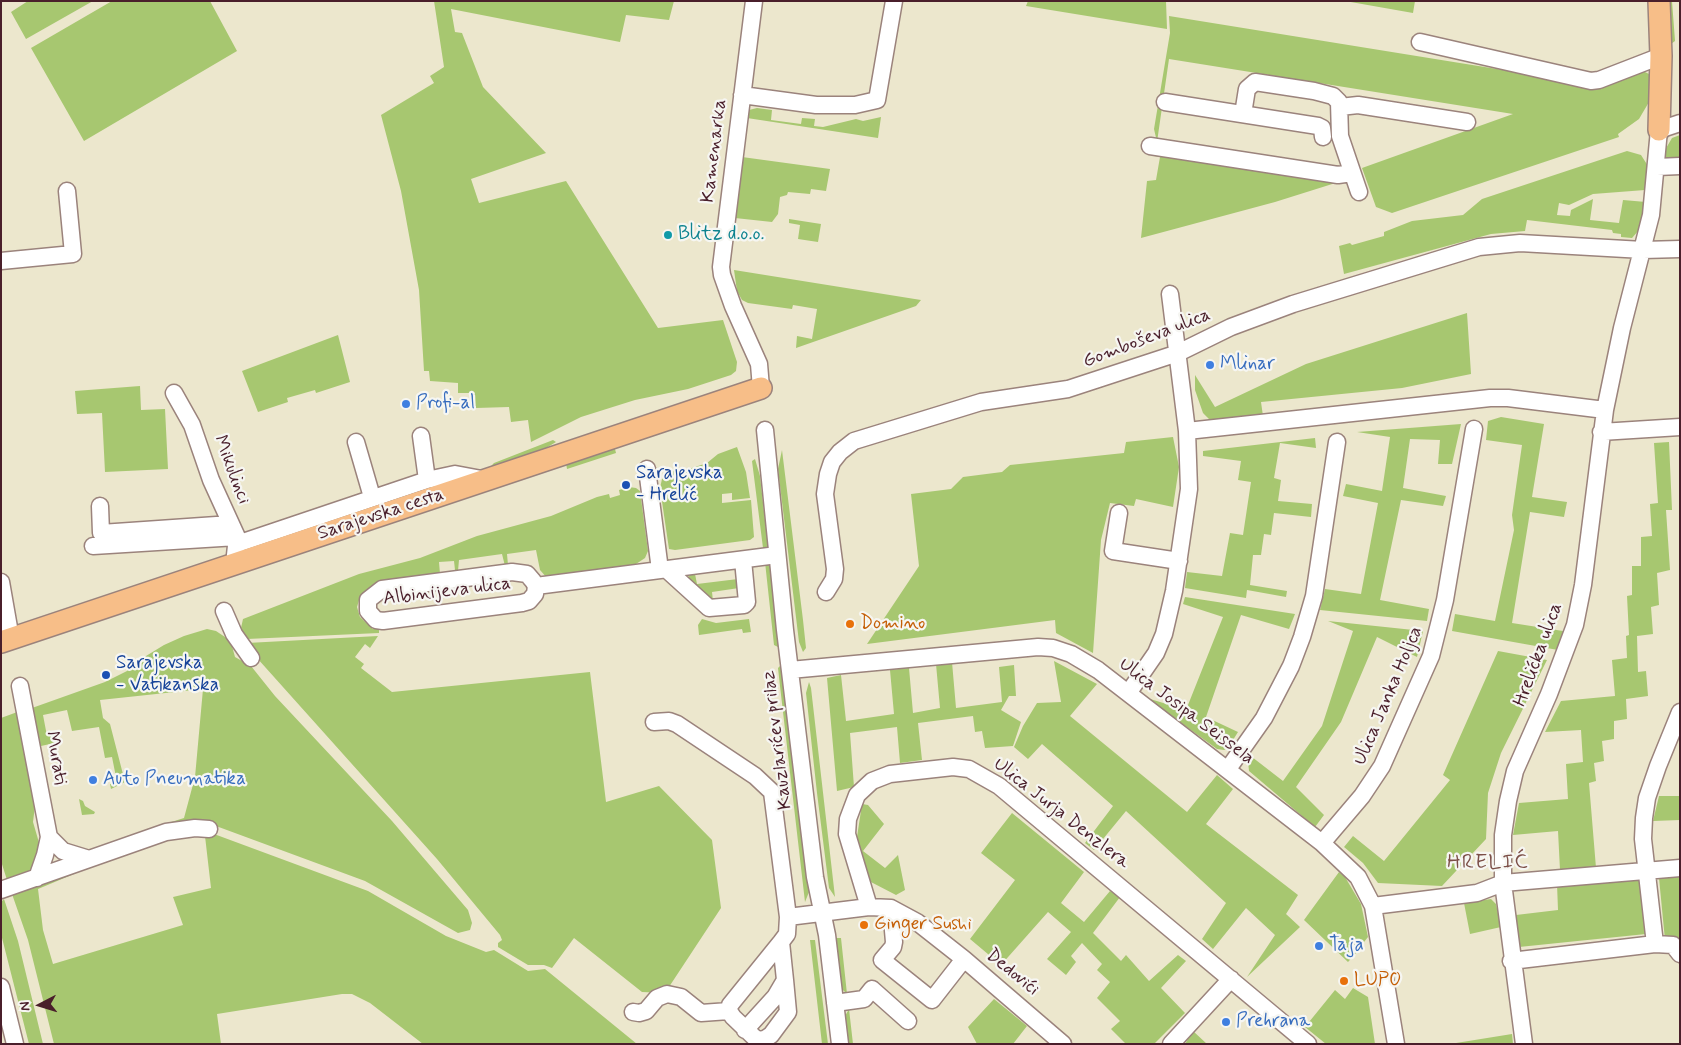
<!DOCTYPE html>
<html>
<head>
<meta charset="utf-8">
<style>
  body { margin:0 }
  #map { position:relative; width:1681px; height:1045px; overflow:hidden; background:#ece7cd; font-family:Mynerve,sans-serif }
  canvas { display:block }
  .frame { position:absolute; inset:0; border:2px solid #4a1f2b; pointer-events:none }
  .north { position:absolute; left:15px; top:980px; width:50px; height:50px; -webkit-text-stroke:4px #f6f6f2; paint-order:stroke; rotate:265deg; font-size:14px; font-weight:700; line-height:20px; text-align:center; color:#4a1f2b }
  .north::after { content:''; display:block; margin:auto; width:18px; height:22px; background:#4a1f2b; clip-path:polygon(50% 0,100% 100%,50% 72%,0 100%) }
</style>
</head>
<body>
<div id="map">
<canvas width="1681" height="1045"></canvas>
<div class="frame"></div>
<div class="north">N</div>
</div>
<script>
const g = document.querySelector('canvas').getContext('2d');
g.lineJoin = 'round';
function fill(path, color) {
  g.fillStyle = color;
  g.fill(path, 'evenodd');
}
function shape(rows) {
  const path = new Path2D();
  for (const r of rows) {
    path.moveTo(r[0], r[1]);
    for (let i = 2; i < r.length; i += 2) path.lineTo(r[i], r[i + 1]);
  }
  return path;
}
function stroke(path, color, width, dash) {
  g.strokeStyle = color;
  g.lineWidth = width;
  g.lineCap = dash ? 'butt' : 'round';
  g.setLineDash(dash || []);
  g.stroke(path);
}
function label(font, color, halo, rows, align = 'center') {
  g.font = font + ' Mynerve,sans-serif';
  g.lineWidth = 4.5;
  g.setLineDash([]);
  g.textBaseline = 'middle';
  g.strokeStyle = halo;
  g.fillStyle = color;
  for (const [text, x, y, turn = 0] of rows) {
    g.save();
    g.translate(x, y);
    g.rotate((+turn || 0) * Math.PI / 180);
    g.textAlign = isNaN(turn) ? turn : align;
    if (halo) g.strokeText(text, 0, 0);
    g.fillText(text, 0, 0);
    g.restore();
  }
}
fill(shape([
  [28,1,93,1,26,39,11,12],
  [112,1,210,1,237,51,84,141,31,48],
  [434,1,674,1,669,20,626,15,620,42,451,9,455,32,462,33,483,87,546,153,471,179,479,203,566,181,658,328,723,320,737,362,736,371,731,375,688,389,635,400,581,417,531,442,528,420,511,422,509,407,476,408,472,407,473,393,458,393,458,383,430,381,429,371,424,371,419,290,401,191,381,115,434,83,430,76,444,67],
  [1028,1,1166,1,1167,29,1026,6],
  [1345,1,1415,1,1413,13],
  [1664,1,1672,1,1675,41,1667,47],
  [1169,16,1596,85,1643,71,1651,75,1649,102,1639,119,1618,134,1619,137,1392,213,1376,207,1362,168,1513,114,1169,59,1157,142,1154,129,1170,33],
  [757,108,772,110,771,120,801,124,802,118,815,119,814,126,823,127,856,119,863,121,881,117,878,138,747,118,749,110],
  [1680,135,1680,158,1666,161,1665,150,1672,138],
  [1156,151,1345,180,1275,202,1141,238,1147,181,1156,180,1160,157,1154,156],
  [1627,151,1641,155,1648,166,1645,190,1593,194,1569,205,1559,203,1557,215,1570,216,1571,210,1593,199,1590,220,1619,223,1623,200,1646,202,1639,230,1632,238,1621,237,1621,234,1613,233,1612,230,1527,220,1525,231,1491,234,1344,274,1339,246,1350,243,1352,245,1384,236,1384,232,1412,221,1463,215,1482,199],
  [742,157,830,169,826,191,811,189,810,194,788,192,787,195,780,197,778,214,772,222,735,218],
  [789,219,821,224,818,242,798,239,800,225,789,223],
  [734,270,921,300,916,306,796,348,797,336,812,339,817,309,793,305,792,309,748,303,742,300,737,291],
  [1467,313,1471,374,1402,388,1261,402,1263,416,1210,420,1203,413,1195,390,1195,375,1215,407,1306,364],
  [338,335,350,382,316,393,315,390,287,398,288,402,258,412,242,371],
  [140,386,141,410,165,409,168,469,105,472,102,413,77,414,75,391],
  [1501,417,1544,424,1532,497,1567,502,1564,517,1530,512,1512,623,1563,631,1558,650,1452,631,1455,614,1495,621,1514,530,1512,515,1522,445,1486,440,1488,421],
  [1461,424,1452,464,1438,464,1440,440,1410,439,1403,488,1446,496,1443,506,1401,500,1380,600,1429,609,1427,621,1320,610,1325,589,1361,594,1378,503,1343,496,1346,484,1382,491,1390,437,1357,432],
  [1173,437,1179,467,1173,507,1136,499,1134,506,1110,503,1101,540,1093,653,1056,633,1055,620,867,644,919,566,911,494,951,489,963,477,1002,472,1010,465,1124,453,1126,442],
  [1315,438,1316,448,1280,443,1274,478,1281,480,1278,501,1312,504,1311,517,1274,513,1271,535,1264,534,1261,555,1253,555,1250,585,1287,591,1286,597,1247,590,1246,598,1185,588,1187,572,1222,576,1230,533,1243,535,1251,482,1238,480,1241,461,1203,456,1203,451],
  [553,440,556,442,541,451,509,463,491,466,494,463],
  [1669,442,1672,510,1666,510,1670,570,1657,573,1659,605,1651,607,1653,634,1637,636,1638,672,1646,671,1648,696,1626,699,1627,719,1614,721,1614,739,1602,741,1604,761,1594,763,1596,781,1589,783,1596,868,1560,870,1558,831,1513,835,1519,803,1568,799,1566,764,1583,762,1581,730,1545,732,1561,701,1615,696,1612,660,1627,658,1626,636,1629,635,1627,596,1632,595,1632,566,1641,566,1641,537,1652,536,1650,504,1658,503,1654,443],
  [614,445,616,453,567,469,566,463],
  [737,447,746,472,750,498,732,500,732,493,722,494,722,503,751,500,754,537,750,540,675,550,669,549,660,488,662,479,672,471,689,469,707,463,718,454],
  [782,450,803,620,806,648,803,652,799,642,778,469],
  [755,459,760,476,768,547,763,548,752,461],
  [629,487,636,488,640,491,648,551,645,558,636,564,547,578,540,570,536,550,507,554,508,565,505,566,502,554,459,560,458,571,455,570,454,561,439,562,440,574,387,580,360,597,357,607,360,617,373,629,379,628,379,633,247,639,241,628,243,619,359,574,420,558,477,536,551,516,597,497,609,494,610,498,620,495,619,490],
  [765,562,770,562,780,648,774,645],
  [695,574,697,584,738,579,739,588,712,592,713,601,687,578,690,575],
  [1185,597,1295,614,1289,629,1241,615,1206,717,1238,732,1228,748,1224,750,1217,749,1147,698,1186,710,1223,617,1183,604],
  [702,619,716,623,749,619,751,632,743,633,742,629,699,635,698,625],
  [1328,621,1423,631,1417,657,1377,637,1341,722,1296,787,1324,815,1315,827,1249,771,1248,761,1252,757,1283,781,1322,726,1353,631],
  [207,629,216,631,228,639,232,646,235,657,251,666,275,696,392,821,468,910,472,923,470,930,458,933,365,881,216,826,139,832,184,818,195,777,203,689,100,700,103,718,110,724,125,782,111,789,110,784,117,782,112,757,105,758,99,727,72,731,67,710,43,715,47,736,55,734,59,742,41,746,37,742,32,708,105,682,127,671,128,667,164,645,184,636],
  [378,636,370,648,365,644,355,657,364,664,361,668,392,692,590,672,606,802,659,786,712,840,721,908,665,993,642,992,574,938,552,968,544,965,528,965,498,947,498,943,502,940,500,935,437,859,257,658,247,643],
  [1498,651,1547,660,1501,753,1488,793,1486,839,1442,886,1378,883,1363,863,1344,847,1353,836,1384,861,1450,780,1443,775],
  [1054,661,1097,684,1070,716,1187,812,1217,775,1233,789,1206,824,1298,895,1286,914,1300,927,1247,977,1275,935,1246,908,1213,949,1202,939,1226,903,1126,811,1094,850,1085,843,1113,806,1042,744,1028,759,1014,747,1023,726,1037,703,1061,702],
  [952,662,956,708,1002,702,999,667,1014,665,1016,696,1009,696,1001,710,1021,722,1013,746,985,748,982,731,975,732,973,716,918,723,922,760,900,763,897,727,850,733,854,787,837,791,827,678,841,675,846,721,894,714,890,670,909,668,913,713,940,708,936,664],
  [782,664,809,892,805,902,780,686,778,668],
  [809,682,811,688,835,897,829,888,817,793,806,693],
  [20,711,36,798,33,822,40,846,37,867,29,873,7,880,1,861,1,718],
  [1659,796,1680,796,1680,820,1653,821],
  [79,799,83,801,85,806,95,812,94,814,82,815],
  [862,804,868,805,884,824,863,851,885,868,898,855,905,890,896,895,869,881,857,837],
  [1012,813,1084,872,1061,903,1084,922,1110,891,1120,897,1093,933,1121,961,1126,955,1149,981,1178,955,1186,961,1161,988,1185,1013,1154,1044,1126,1044,1111,1029,1120,1021,1097,998,1110,982,1097,970,1102,964,1082,943,1071,956,1076,962,1066,975,1047,959,1071,932,1048,912,1001,965,970,939,1015,880,981,853],
  [214,834,368,891,446,936,486,952,494,950,528,971,545,969,637,1044,423,1044,370,1003,352,994,342,994,217,1014,221,1044,54,1044,28,940,12,894,81,871,38,889,43,930,53,964,183,925,173,897,211,888,205,836],
  [1339,872,1345,877,1361,904,1368,937,1364,942,1359,943,1360,949,1348,962,1304,920],
  [1640,876,1646,934,1519,947,1516,915,1558,910,1557,884],
  [1680,877,1680,939,1665,940,1659,878],
  [4,899,18,941,43,1044,29,1044,1,934,1,902],
  [1491,899,1496,904,1501,927,1470,934,1464,903],
  [835,938,841,938,847,994,842,989],
  [810,940,815,940,828,1044,822,1044],
  [1353,988,1368,997,1375,1044,1326,1044,1305,1027,1335,990,1345,999],
  [994,999,1027,1026,1013,1044,977,1044,968,1027],
  [849,1009,853,1044,847,1044,845,1016],
  [1193,1031,1207,1044,1185,1044],
  [1512,1034,1513,1044,1456,1043]
]), '#a7c770');
const minor = shape([
  [754,1,721,267,722,275,733,306,759,364,761,388],
  [1420,42,1591,81,1599,80,1661,56],
  [742,95,816,105,855,105,877,100,894,1],
  [1165,102,1318,126,1322,128,1323,137],
  [1340,107,1358,105,1467,122],
  [1243,114,1247,89,1255,82,1314,91,1333,96,1339,102,1340,136,1359,192],
  [1150,146,1338,175,1352,173],
  [1657,167,1680,166],
  [1,261,73,254,67,191],
  [174,393,192,425,211,480,237,537,235,555],
  [765,430,785,630,815,877,827,935,840,1044],
  [1187,431,1490,398,1508,398,1605,410],
  [1601,432,1680,427],
  [421,436,427,480],
  [356,442,372,497],
  [100,506,101,533,231,524],
  [1119,513,1113,551,1179,561],
  [237,544,427,480,455,474,487,480],
  [93,546,237,537],
  [666,569,709,608,744,605,747,602,743,560],
  [660,570,777,555],
  [512,572,527,574,533,581,536,586,535,594,529,601,522,603,383,621,376,620,368,611,368,600,382,589,512,572],
  [1,582,11,639],
  [536,586,660,570,647,469],
  [826,592,834,579,835,569,825,494,828,474,832,462,840,452,854,441,981,402,1068,389,1178,353,1231,327,1293,304,1479,247,1520,243,1643,250,1680,249],
  [224,611,234,634,251,658],
  [790,670,1038,647,1053,648,1071,654,1098,670,1322,843,1358,877,1373,906,1396,1044],
  [20,686,49,837,45,855,37,878],
  [1129,692,1156,653,1164,634,1174,591,1189,489,1187,431,1170,294],
  [654,722,669,721,677,724,755,776,772,792,788,917],
  [1228,769,1264,718,1291,666,1302,637,1314,596,1337,442],
  [49,837,63,851,89,859],
  [1322,843,1362,796,1382,766,1431,656,1445,600,1474,429],
  [1,890,166,832,195,828,209,829],
  [1373,906,1477,893,1503,883,1680,868],
  [869,907,847,834,848,819,857,795,872,781,890,774,953,767,969,769,999,786,1308,1044],
  [891,908,894,942,893,947,882,960,932,1000,964,959],
  [1655,944,1673,945,1680,954],
  [1511,961,1655,944,1643,839,1644,818,1647,798,1658,766,1680,712],
  [785,980,788,1012,771,1035,765,1039,757,1040,733,1017,729,1011,730,1005,781,942,787,934,788,917,869,907,891,908,917,922,964,959,1063,1044],
  [1,987,15,1044],
  [835,1003,864,999,872,989,908,1021],
  [633,1012,639,1013,646,1011,657,998,667,994,681,997,701,1013,729,1011],
  [745,1030,775,997,785,980,781,942],
  [1171,1044,1231,979],
  [1524,1044,1503,883,1503,835,1508,801,1515,771,1549,694,1575,625,1583,585,1605,410,1622,328,1651,215,1659,130,1680,123]
]);
const major = shape([
  [1659,1,1661,56,1659,130],
  [1,642,761,388]
]);
stroke(minor, '#9b837c', 19);
stroke(major, '#9b837c', 24);
stroke(minor, '#fff', 16);
stroke(major, '#f7be88', 21);
for (const [x, y, r, color] of [
  [668,235,5,"#0f9aa8"],
  [1210,365,5,"#3f7fe0"],
  [406,404,5,"#3f7fe0"],
  [626,485,5,"#1a4fb4"],
  [850,624,5,"#e8710a"],
  [106,675,5,"#1a4fb4"],
  [93,780,5,"#3f7fe0"],
  [864,925,5,"#e8710a"],
  [1319,946,5,"#3f7fe0"],
  [1344,981,5,"#e8710a"],
  [1226,1022,5,"#3f7fe0"]
]) {
  const dot = new Path2D();
  dot.arc(x, y, r, 0, 2 * Math.PI);
  g.fillStyle = color;
  g.fill(dot);
  stroke(dot, '#f6f6f2', 2);
}
label('19px', '#4a1f2b', '#f6f6f2', [
  ["Kamenarka",715,151,-83],
  ["Gomboševa ulica",1147,339,-21],
  ["Mikulinci",231,470,69],
  ["Sarajevska cesta",381,515,-18],
  ["Albinijeva ulica",447,592,-7],
  ["Hrelićka ulica",1539,655,-70],
  ["Ulica Janka Holjca",1389,696,-67],
  ["Ulica Josipa Seissela",1186,712,37],
  ["Kauzlarićev prilaz",778,740,-97],
  ["Murati",55,758,80],
  ["Ulica Jurja Denzlera",1061,814,38],
  ["Dedovići",1012,973,39]
]);
label('19px', '#0d838f', '#f6f6f2', [
  ["Blitz d.o.o.",678,235]
], 'left');
label('19px', '#366cbe', '#f6f6f2', [
  ["Mlinar",1220,365],
  ["Profi-al",416,404],
  ["Auto Pneumatika",103,780],
  ["Taja",1329,946],
  ["Prehrana",1236,1022]
], 'left');
label('19px', '#164399', '#f6f6f2', [
  ["Sarajevska",636,474],
  ["- Hrelić",636,496],
  ["Sarajevska",116,664],
  ["- Vatikanska",116,686]
], 'left');
label('19px', '#c56008', '#f6f6f2', [
  ["Domino",860,624],
  ["Ginger Sushi",874,925],
  ["LUPO",1354,981]
], 'left');
g.letterSpacing = '1px';
label('21px', '#7c4f48', '#f6f6f2', [
  ["HRELIĆ",1488,864]
]);
g.letterSpacing = '0px';
</script>
</body>
</html>
